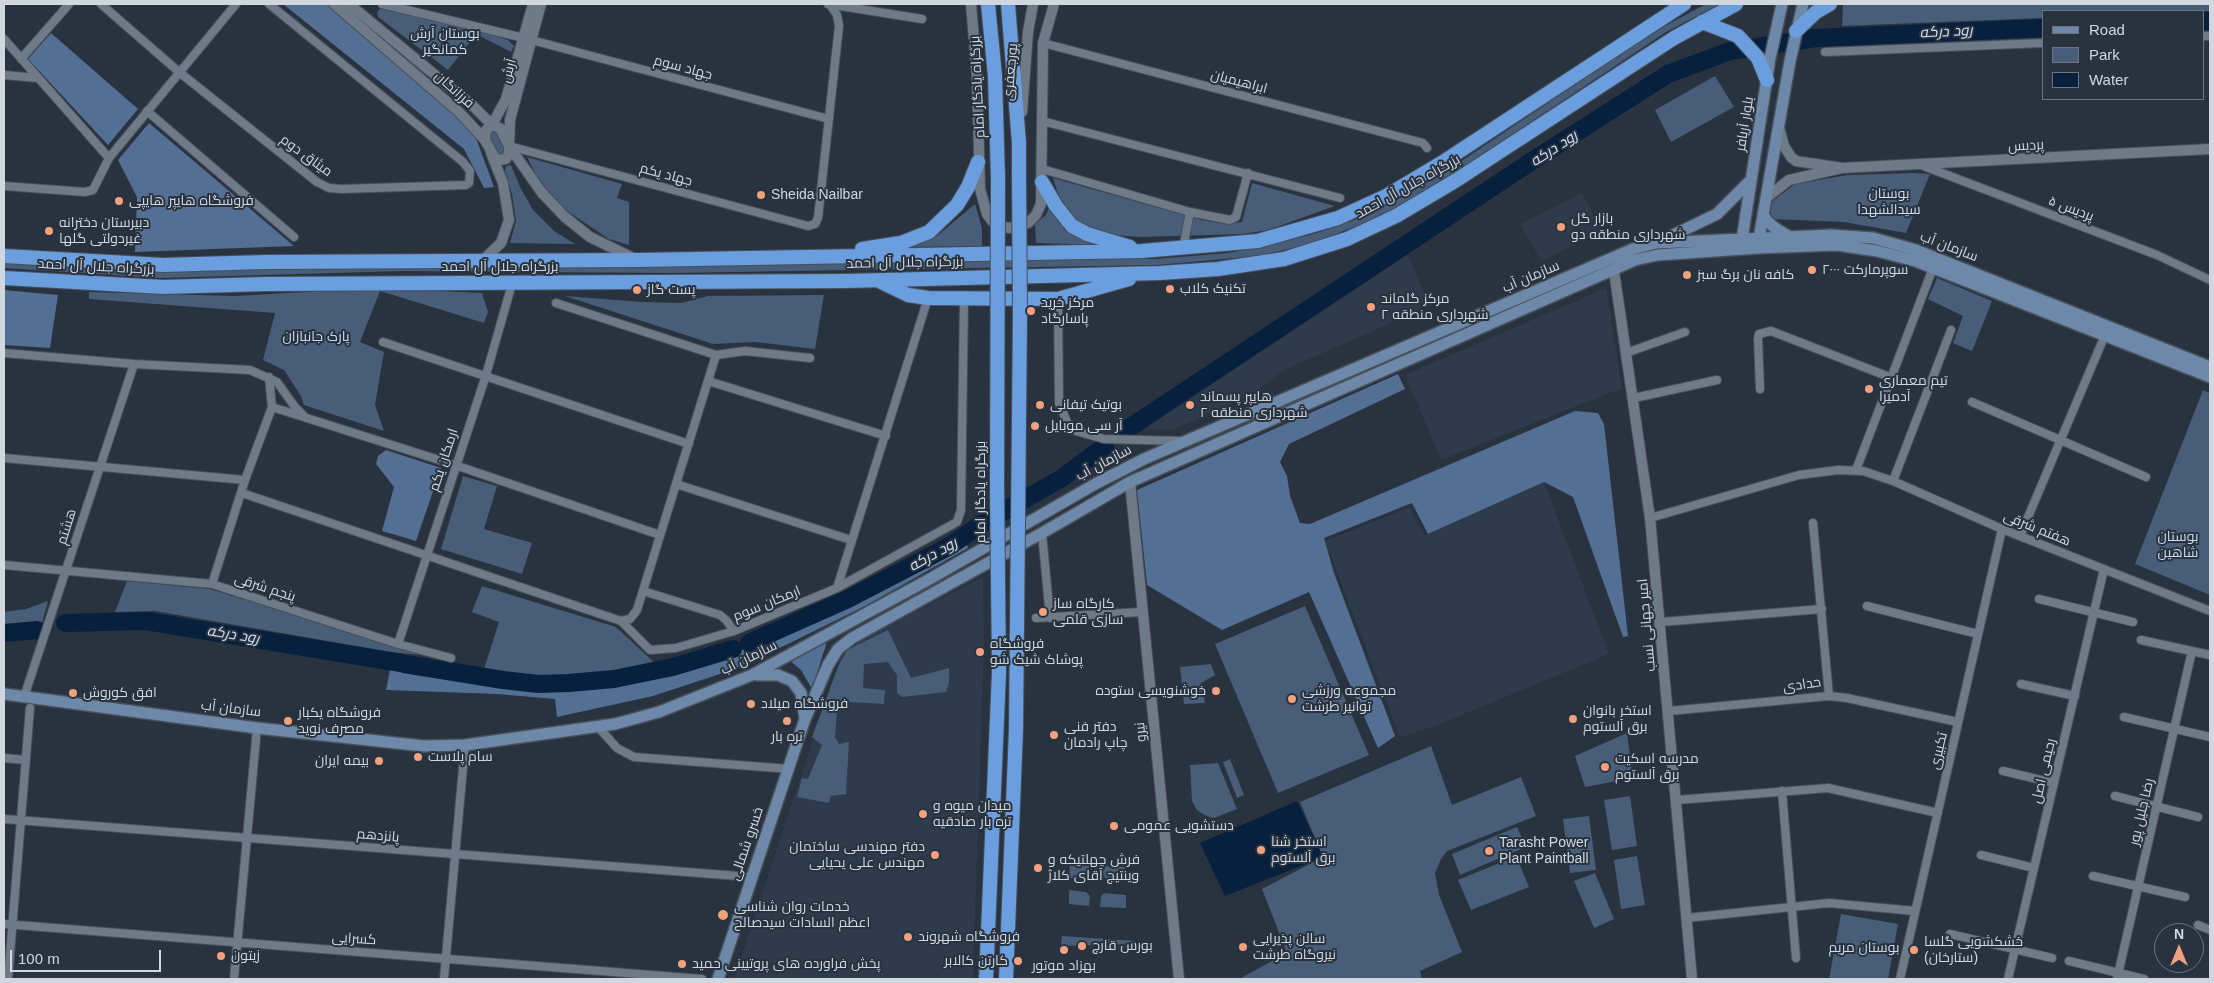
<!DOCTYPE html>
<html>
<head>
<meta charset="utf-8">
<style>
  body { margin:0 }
  #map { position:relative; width:2214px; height:983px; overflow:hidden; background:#29323f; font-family:Helvetica,sans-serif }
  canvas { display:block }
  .frame { position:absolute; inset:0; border:5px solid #d1d7df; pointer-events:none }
  .legend { position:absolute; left:2042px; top:10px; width:162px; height:90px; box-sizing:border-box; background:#29323f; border:1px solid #6c747f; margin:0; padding:6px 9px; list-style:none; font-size:15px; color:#d1d7df }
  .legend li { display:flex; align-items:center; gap:10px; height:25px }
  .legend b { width:25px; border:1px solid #6c747f }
  .north { position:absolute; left:2154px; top:923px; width:50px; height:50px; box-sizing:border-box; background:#29323f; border:1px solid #6c747f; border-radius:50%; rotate:0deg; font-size:14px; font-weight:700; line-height:20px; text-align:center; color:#d1d7df }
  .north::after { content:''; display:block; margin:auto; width:18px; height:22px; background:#f1a17d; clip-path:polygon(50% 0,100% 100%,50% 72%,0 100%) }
  .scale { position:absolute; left:10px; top:950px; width:151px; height:22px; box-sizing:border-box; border:2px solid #d1d7df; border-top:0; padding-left:6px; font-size:15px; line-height:18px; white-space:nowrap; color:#d1d7df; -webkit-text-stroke:4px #29323f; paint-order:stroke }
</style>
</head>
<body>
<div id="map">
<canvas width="2214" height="983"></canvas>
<div class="frame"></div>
<ul class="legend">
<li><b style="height:6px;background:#6d88a8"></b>Road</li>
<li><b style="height:14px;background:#475d78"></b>Park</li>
<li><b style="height:14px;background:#06203e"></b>Water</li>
</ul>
<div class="north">N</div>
<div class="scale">100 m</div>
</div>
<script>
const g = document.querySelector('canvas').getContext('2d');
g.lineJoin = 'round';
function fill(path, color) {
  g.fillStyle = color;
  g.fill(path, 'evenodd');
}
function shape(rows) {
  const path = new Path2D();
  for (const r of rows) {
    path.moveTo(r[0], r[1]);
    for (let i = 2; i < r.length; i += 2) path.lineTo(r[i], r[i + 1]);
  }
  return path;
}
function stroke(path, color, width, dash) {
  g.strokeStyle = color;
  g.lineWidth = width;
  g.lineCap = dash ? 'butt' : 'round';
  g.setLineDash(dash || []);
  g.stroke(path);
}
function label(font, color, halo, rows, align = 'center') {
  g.font = font + ' Helvetica,Cairo,sans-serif';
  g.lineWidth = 4;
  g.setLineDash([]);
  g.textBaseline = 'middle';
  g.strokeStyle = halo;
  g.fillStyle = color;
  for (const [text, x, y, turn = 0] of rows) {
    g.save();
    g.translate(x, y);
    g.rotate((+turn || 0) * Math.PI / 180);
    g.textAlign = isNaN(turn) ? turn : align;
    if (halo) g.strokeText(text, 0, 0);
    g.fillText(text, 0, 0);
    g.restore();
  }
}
fill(shape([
  [1582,193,1601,231,1541,261,1520,224],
  [1406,250,1430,306,1286,369,1249,396,1172,430,1134,429],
  [1606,288,1622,388,1441,460,1405,375],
  [1544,482,1609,654,1430,728,1400,737,1325,541,1410,507,1425,536],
  [983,577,984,641,973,979,734,979,843,649]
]), '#2d3b4d');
fill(shape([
  [1706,4,1720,4,1666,32,1429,190,1390,213,1310,244,1258,256,1157,265,673,273,403,271,160,278,4,268,4,262,207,270,350,267,704,266,1081,259,1155,259,1228,253,1270,245,1317,233,1360,218,1404,196,1460,162,1650,34],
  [1843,4,2210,4,2210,11,2043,11,2043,18,1842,26],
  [382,7,477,30,508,40,514,46,511,52,476,34,448,70,378,17,377,12],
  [1715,76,1734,107,1671,142,1655,110],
  [497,130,507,148,503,155,499,156,492,151,488,132],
  [527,157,622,184,617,198,629,202,629,245,609,239,561,207,539,181],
  [511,165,520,187,533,210,554,231,575,244,510,243,516,221,512,194,505,171,506,166],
  [1914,173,1930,174,1906,233,1844,222,1771,219,1770,203,1795,184,1847,175],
  [1053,178,1202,220,1226,224,1242,222,1252,183,1335,206,1268,230,1243,234,1139,237,1103,234,1083,226,1070,215,1060,200],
  [1051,203,1065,230,1105,245,1036,243,1035,224,1046,215],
  [975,204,982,228,982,246,904,247,927,241,938,235],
  [1937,278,1992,301,1972,351,1953,343,1963,316,1928,299],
  [376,288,482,293,488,312,484,323,380,291,360,342,384,352,375,405,384,431,304,405,301,396,284,370,263,360,275,313,89,299,89,292,235,296],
  [824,295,815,349,755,342,713,344,565,296,642,302,681,303,708,296],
  [2203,390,2210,393,2210,595,2135,564],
  [463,476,497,486,484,529,532,543,522,574,441,549],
  [127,581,210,589,433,656,391,652,155,611,115,612],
  [482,586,616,627,657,665,604,676,540,679,484,669,499,622,472,612],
  [48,601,42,623,35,626,4,629,4,612,26,609],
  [1305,606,1369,755,1278,793,1215,644],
  [888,630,911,678,949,668,949,683,946,692,902,697,897,693,897,675,888,662,864,664,863,688,885,690,884,704,849,702,837,709,835,737,839,744,849,742,846,794,831,796,829,803,797,797,802,778,808,779,822,745,812,737,838,667,847,650],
  [1211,664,1215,675,1201,683,1205,703,1184,704,1180,667],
  [1627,733,1633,778,1585,787,1575,756],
  [1431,746,1452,805,1521,777,1536,816,1447,851,1441,859,1435,873,1439,895,1462,952,1420,971,1422,979,1239,979,1287,953,1262,889,1323,857,1300,802],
  [1230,759,1244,795,1237,798,1223,762],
  [1218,763,1237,809,1214,818,1206,816,1197,810,1192,801,1190,765],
  [1630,796,1637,846,1612,850,1604,800],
  [1589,816,1596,870,1570,873,1563,819],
  [1517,827,1526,847,1460,875,1452,854],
  [1516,856,1529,887,1471,910,1458,880],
  [1637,856,1645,905,1621,909,1614,860],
  [1070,863,1091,865,1090,875,1087,879,1069,878],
  [1102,866,1125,867,1125,882,1108,881,1103,875],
  [1595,873,1614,919,1594,928,1574,881],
  [1069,890,1086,892,1090,896,1089,906,1069,904],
  [1105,893,1126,895,1126,908,1100,907,1101,896],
  [1841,914,1898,924,1888,979,1829,979],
  [1062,936,1137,941,1137,944,1061,946]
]), '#475d78');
fill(shape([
  [283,4,329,4,435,89,476,138,494,187,484,188,464,149],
  [51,33,138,109,108,145,28,59],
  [149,123,294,246,135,252,137,197,118,160],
  [4,290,58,295,50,348,4,345],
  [1398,374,1405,389,1289,444,1280,462,1287,476,1290,496,1300,523,1310,524,1575,411,1598,413,1604,424,1628,636,1623,637,1573,497,1544,482,1428,534,1412,503,1324,538,1334,573,1395,736,1378,748,1309,592,1222,630,1147,585,1137,490],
  [386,450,441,468,416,541,382,531,394,487,376,464,378,456],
  [965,541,968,548,865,606,790,643,732,670,653,696,557,717,555,699,497,694,386,690,391,665,533,686,622,682,703,664,846,606],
  [826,641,826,645,812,689,801,670,789,660]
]), '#536f93');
fill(shape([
  [1297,801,1323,857,1225,896,1200,843]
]), '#06203e');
stroke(shape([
  [2203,21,2210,21],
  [1123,432,1535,159,1668,74,1730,51,1816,38,2043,28],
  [65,623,146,621,401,663],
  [4,633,37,630],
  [749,643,848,599,948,547,983,523,1062,478,1105,446],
  [404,664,503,680,538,684,569,683,614,679,673,667,733,649]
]), '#06203e', 18);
const minor = shape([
  [101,4,179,72,317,182,329,188,341,189,466,185,469,183,470,171,463,162,269,4],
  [382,4,524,38,829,119],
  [828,4,922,19],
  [2203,36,2210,36],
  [4,39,109,158],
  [1043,43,1423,143,1427,148],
  [1825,52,2043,43],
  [21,59,69,4],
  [4,75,38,78],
  [147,111,294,237],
  [1042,121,1340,198],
  [509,146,808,226,815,224,818,218,839,26,837,15,830,5],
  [1921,165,2157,255,2210,280],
  [1042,169,1190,212,1230,220,1236,217,1248,173],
  [4,186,85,192,93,190,109,158,236,4],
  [1183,249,1190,212],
  [1058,299,1059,403,1067,422,1076,431,1104,439,1182,441],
  [556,303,716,355,745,351,810,358],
  [383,342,689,444],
  [4,353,134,364,250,370,277,382,295,407,304,416],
  [1626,353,1685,332],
  [708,381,886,436],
  [1760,389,1758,339,1759,334,1771,331,1892,378],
  [1634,398,1717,380],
  [1972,402,2146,477],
  [272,407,455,465,660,535],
  [4,458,245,480],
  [1856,470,1933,268],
  [1893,481,1951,330],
  [676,484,851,540],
  [242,493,621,621,650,650,676,648,734,631,837,588,957,522,961,510,964,298],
  [1650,518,1799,475,1838,470,1863,471,1893,481,2002,529,2210,611],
  [1813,523,1829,696],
  [1042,533,1050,618],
  [2020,536,2105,335],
  [4,565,212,584,398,644,451,658],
  [212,584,245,480,272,407,269,377],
  [837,588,928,298],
  [643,591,720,615,726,620,734,631],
  [2039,599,2133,622],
  [1867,606,1978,634],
  [1036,618,1142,612],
  [621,621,630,619,637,610,716,355],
  [1661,622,1822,609],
  [2141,640,2210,655],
  [398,644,486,375,512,284],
  [2021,684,2075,696],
  [24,697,134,364],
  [1669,711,1829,696,1847,698,1958,722],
  [2124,717,2210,737],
  [599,728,617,748,634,757,790,769],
  [4,758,26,760],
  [2003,771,2054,783],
  [1782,791,1796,958],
  [2115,796,2198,817],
  [1677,800,1828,788,1938,813],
  [4,819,751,877],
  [1981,855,2034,868],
  [2093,876,2185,897],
  [1687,918,1829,903,1915,911],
  [4,924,702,979],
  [2198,925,2210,930],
  [1950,934,2052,958],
  [2069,961,2144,979],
  [8,979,30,708],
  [234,979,257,728],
  [444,979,465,745],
  [1900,979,2002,529],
  [2008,979,2104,569],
  [2117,979,2192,651]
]);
const tertiary = shape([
  [334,4,460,113,485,140],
  [349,4,474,107,492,125,506,99,533,4],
  [541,4,510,120,509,146,542,193,565,217,590,237,635,259],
  [971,4,977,76,980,189,987,214,992,221,1003,227,1010,228,1028,223,1036,215,1041,204,1043,43,1054,4],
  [1022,112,1028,32,1033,4],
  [492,125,500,128,509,146,509,153,506,159,499,160,495,158,485,140,486,130,492,125],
  [1779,127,1784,146,1791,157,1796,161,1842,168,2210,149],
  [1766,198,1789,180,1842,168],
  [482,261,501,243,509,220,503,183,491,153],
  [1614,271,1650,518,1692,979],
  [1130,482,1179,979]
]);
const secondary = shape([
  [1763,214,1767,221,1775,228,1788,236],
  [1661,241,1717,214,1751,180],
  [1758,244,1790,61,1803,4],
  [1741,246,1770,58,1782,4],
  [757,675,778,675,792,681,801,693,805,719],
  [4,694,257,728,424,746,465,745,615,724,659,712,752,675,928,580,1097,483,1144,459,1633,249,1656,243,1831,235,1873,238,1916,250,2210,367],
  [718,979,805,719,828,665,838,649,852,638,1042,533,1130,482,1635,260,1658,255,1758,248,1837,245,1877,251,1915,261,2210,377]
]);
const trunk = shape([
  [988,4,995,76,998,178],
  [1008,4,1019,143,1019,179],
  [1702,22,1738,36,1758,58,1767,80],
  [1796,31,1816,12,1830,4],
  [1042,182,1056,206,1072,226,1087,234,1130,247],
  [862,249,901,243,929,232,957,205,968,187,978,162],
  [4,256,163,265,266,262,638,260,1142,251,1258,241,1338,218,1386,196,1443,162,1684,4],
  [4,278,163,287,266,284,845,281,1160,273,1218,269,1284,259,1347,239,1396,216,1455,181,1674,38,1736,4],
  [879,281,908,295,928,298,1058,299,1129,279]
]);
stroke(minor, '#474f59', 10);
stroke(tertiary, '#474f59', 12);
stroke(secondary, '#474f59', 14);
stroke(trunk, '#474f59', 16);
stroke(minor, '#6f7a88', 8);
stroke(tertiary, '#6f7a88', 10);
stroke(secondary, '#6d88a8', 11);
stroke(trunk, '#6a9ede', 14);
const trunkBridge = shape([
  [986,979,999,672,997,485,998,178],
  [1006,979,1016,729,1020,314,1019,179]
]);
stroke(trunkBridge, '#474f59', 16, []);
stroke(trunkBridge, '#6a9ede', 14);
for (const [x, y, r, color] of [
  [761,195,5,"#f1a17d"],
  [119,201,5,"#f1a17d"],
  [1561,227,5,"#f1a17d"],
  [49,231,5,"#f1a17d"],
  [1812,270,5,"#f1a17d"],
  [1687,275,5,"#f1a17d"],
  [1170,289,5,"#f1a17d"],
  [637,290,5,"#f1a17d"],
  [1371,307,5,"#f1a17d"],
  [1031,311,5,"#f1a17d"],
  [1869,389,5,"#f1a17d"],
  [1040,405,5,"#f1a17d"],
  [1190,405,5,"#f1a17d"],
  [1035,426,5,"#f1a17d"],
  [1043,612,5,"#f1a17d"],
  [980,652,5,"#f1a17d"],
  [1216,691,5,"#f1a17d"],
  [73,693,5,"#f1a17d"],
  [1292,699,5,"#f1a17d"],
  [751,704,5,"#f1a17d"],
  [1573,719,5,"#f1a17d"],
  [288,721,5,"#f1a17d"],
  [787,721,5,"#f1a17d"],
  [1054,735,5,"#f1a17d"],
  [418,757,5,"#f1a17d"],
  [379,761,5,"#f1a17d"],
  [1605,767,5,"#f1a17d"],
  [923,814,5,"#f1a17d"],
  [1114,826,5,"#f1a17d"],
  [1261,850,5,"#f1a17d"],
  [1489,851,5,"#f1a17d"],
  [935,855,5,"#f1a17d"],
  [1038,868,5,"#f1a17d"],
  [723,915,6,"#f1a17d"],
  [908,937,5,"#f1a17d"],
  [1082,946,5,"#f1a17d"],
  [1243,947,5,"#f1a17d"],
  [1064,950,5,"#f1a17d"],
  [1914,950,5,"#f1a17d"],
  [221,956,5,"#f1a17d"],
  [1018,961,5,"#f1a17d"],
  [682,964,5,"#f1a17d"]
]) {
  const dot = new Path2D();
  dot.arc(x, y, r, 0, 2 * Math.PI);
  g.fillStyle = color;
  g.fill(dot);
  stroke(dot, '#29323f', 2);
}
label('14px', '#caddf4', '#29323f', [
  ["بوستان آرش",445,34],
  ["کمانگیر",445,50],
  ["بوستان",1889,194],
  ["سیدالشهدا",1889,210],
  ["پارک جانبازان",316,337],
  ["بوستان",2178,537],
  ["شاهین",2178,553],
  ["بوستان مریم",1864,948]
]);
label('14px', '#d1d7df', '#29323f', [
  ["جهاد سوم",683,68,15],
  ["آرش",509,71,-75],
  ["پورجعفری",1011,72,-85],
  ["ابراهیمیان",1239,82,15],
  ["بزرگراه یادگار امام",978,87,-93],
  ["فرزانگان",454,90,42],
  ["بلوار آریافر",1745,124,-81],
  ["پردیس",2026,146,-3],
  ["میثاق دوم",306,156,36],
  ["جهاد یکم",666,175,15],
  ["بزرگراه جلال آل احمد",1408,187,-29],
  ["پردیس ۵",2071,209,21],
  ["سازمان آب",1949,247,21],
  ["بزرگراه جلال آل احمد",905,263,-1],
  ["بزرگراه جلال آل احمد",96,267,3],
  ["بزرگراه جلال آل احمد",500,267],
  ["سازمان آب",1531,277,-23],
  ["ارمکان یکم",444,460,-72],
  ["سازمان آب",1104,463,-28],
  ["بزرگراه یادگار امام",981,492,-90],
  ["هشتم",67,527,-73],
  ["هفتم شرقی",2037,529,22],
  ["پنجم شرقی",265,588,18],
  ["ارمکان سوم",767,604,-22],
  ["امیر جهانی نسب",1647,625,-95],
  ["سازمان آب",749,658,-26],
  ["حدادی",1802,685,-8],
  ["سازمان آب",231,709,7],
  ["نیرو",1141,732,-96],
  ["تکبیری",1939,751,-77],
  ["رحیمی اصل",2044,771,-77],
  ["رضا جلیل پور",2142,812,-77],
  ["پانزدهم",378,836,5],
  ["خسرو شمالی",747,844,-71],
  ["کسرایی",354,939,4]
]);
label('14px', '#d1d7df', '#29323f', [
  ["Sheida Nailbar",771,195],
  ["فروشگاه هایپر هایپی",129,201],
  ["بازار گل",1571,219],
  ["شهرداری منطقه دو",1571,235],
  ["دبیرستان دخترانه",59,223],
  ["غیردولتی گلها",59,239],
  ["سوپرمارکت ۲۰۰۰",1822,270],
  ["کافه نان برگ سبز",1697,275],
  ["تکنیک کلاب",1180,289],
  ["پست گاز",647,290],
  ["مرکز گلماند",1381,299],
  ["شهرداری منطقه ۲",1381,315],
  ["مرکز خرید",1041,303],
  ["پاسارگاد",1041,319],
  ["تیم معماری",1879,381],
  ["آدمیرا",1879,397],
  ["هایپر پسماند",1200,397],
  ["شهرداری منطقه ۲",1200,413],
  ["بوتیک تیفانی",1050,405],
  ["آر سی موبایل",1045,426],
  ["کارگاه ساز",1053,604],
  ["سازی قلمی",1053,620],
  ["فروشگاه",990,644],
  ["پوشاک شیک شو",990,660],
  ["خوشنویسی ستوده",1206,691,"right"],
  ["مجموعه ورزشی",1302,691],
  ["توانیر طرشت",1302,707],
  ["افق کوروش",83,693],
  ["فروشگاه میلاد",761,704],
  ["استخر بانوان",1583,711],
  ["برق آلستوم",1583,727],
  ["فروشگاه یکبار",298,713],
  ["مصرف نوید",298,729],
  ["دفتر فنی",1064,727],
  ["چاپ رادمان",1064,743],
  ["تره بار",787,737,"center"],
  ["سام پلاست",428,757],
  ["مدرسه اسکیت",1615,759],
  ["برق آلستوم",1615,775],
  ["بیمه ایران",369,761,"right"],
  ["میدان میوه و",933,806],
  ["تره بار صادقیه",933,822],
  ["دستشویی عمومی",1124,826],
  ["استخر شنا",1271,842],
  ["برق آلستوم",1271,858],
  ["Tarasht Power",1499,843],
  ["Plant Paintball",1499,859],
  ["دفتر مهندسی ساختمان",925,847,"right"],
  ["مهندس علی یحیایی",925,863,"right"],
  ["فرش چهلتیکه و",1048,860],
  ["وینتیج آقای کلاژ",1048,876],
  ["خدمات روان شناسی",734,907],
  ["اعظم السادات سیدصالح",734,923],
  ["فروشگاه شهروند",918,937],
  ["سالن پذیرایی",1253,939],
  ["نیروگاه طرشت",1253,955],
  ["خشکشویی گلسا",1924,942],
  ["(ستارخان)",1924,958],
  ["بورس قارچ",1092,946],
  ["زیتون",231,956],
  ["کارتن کالابر",1008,961,"right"],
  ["پخش فراورده های پروتیینی حمید",692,964],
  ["بهزاد موتور",1064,966,"center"]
], 'left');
label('italic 15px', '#cee1f9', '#29323f', [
  ["رود درکه",1946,32,-3],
  ["رود درکه",1554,149,-33],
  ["رود درکه",933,555,-29],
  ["رود درکه",233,635,9]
]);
</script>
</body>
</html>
